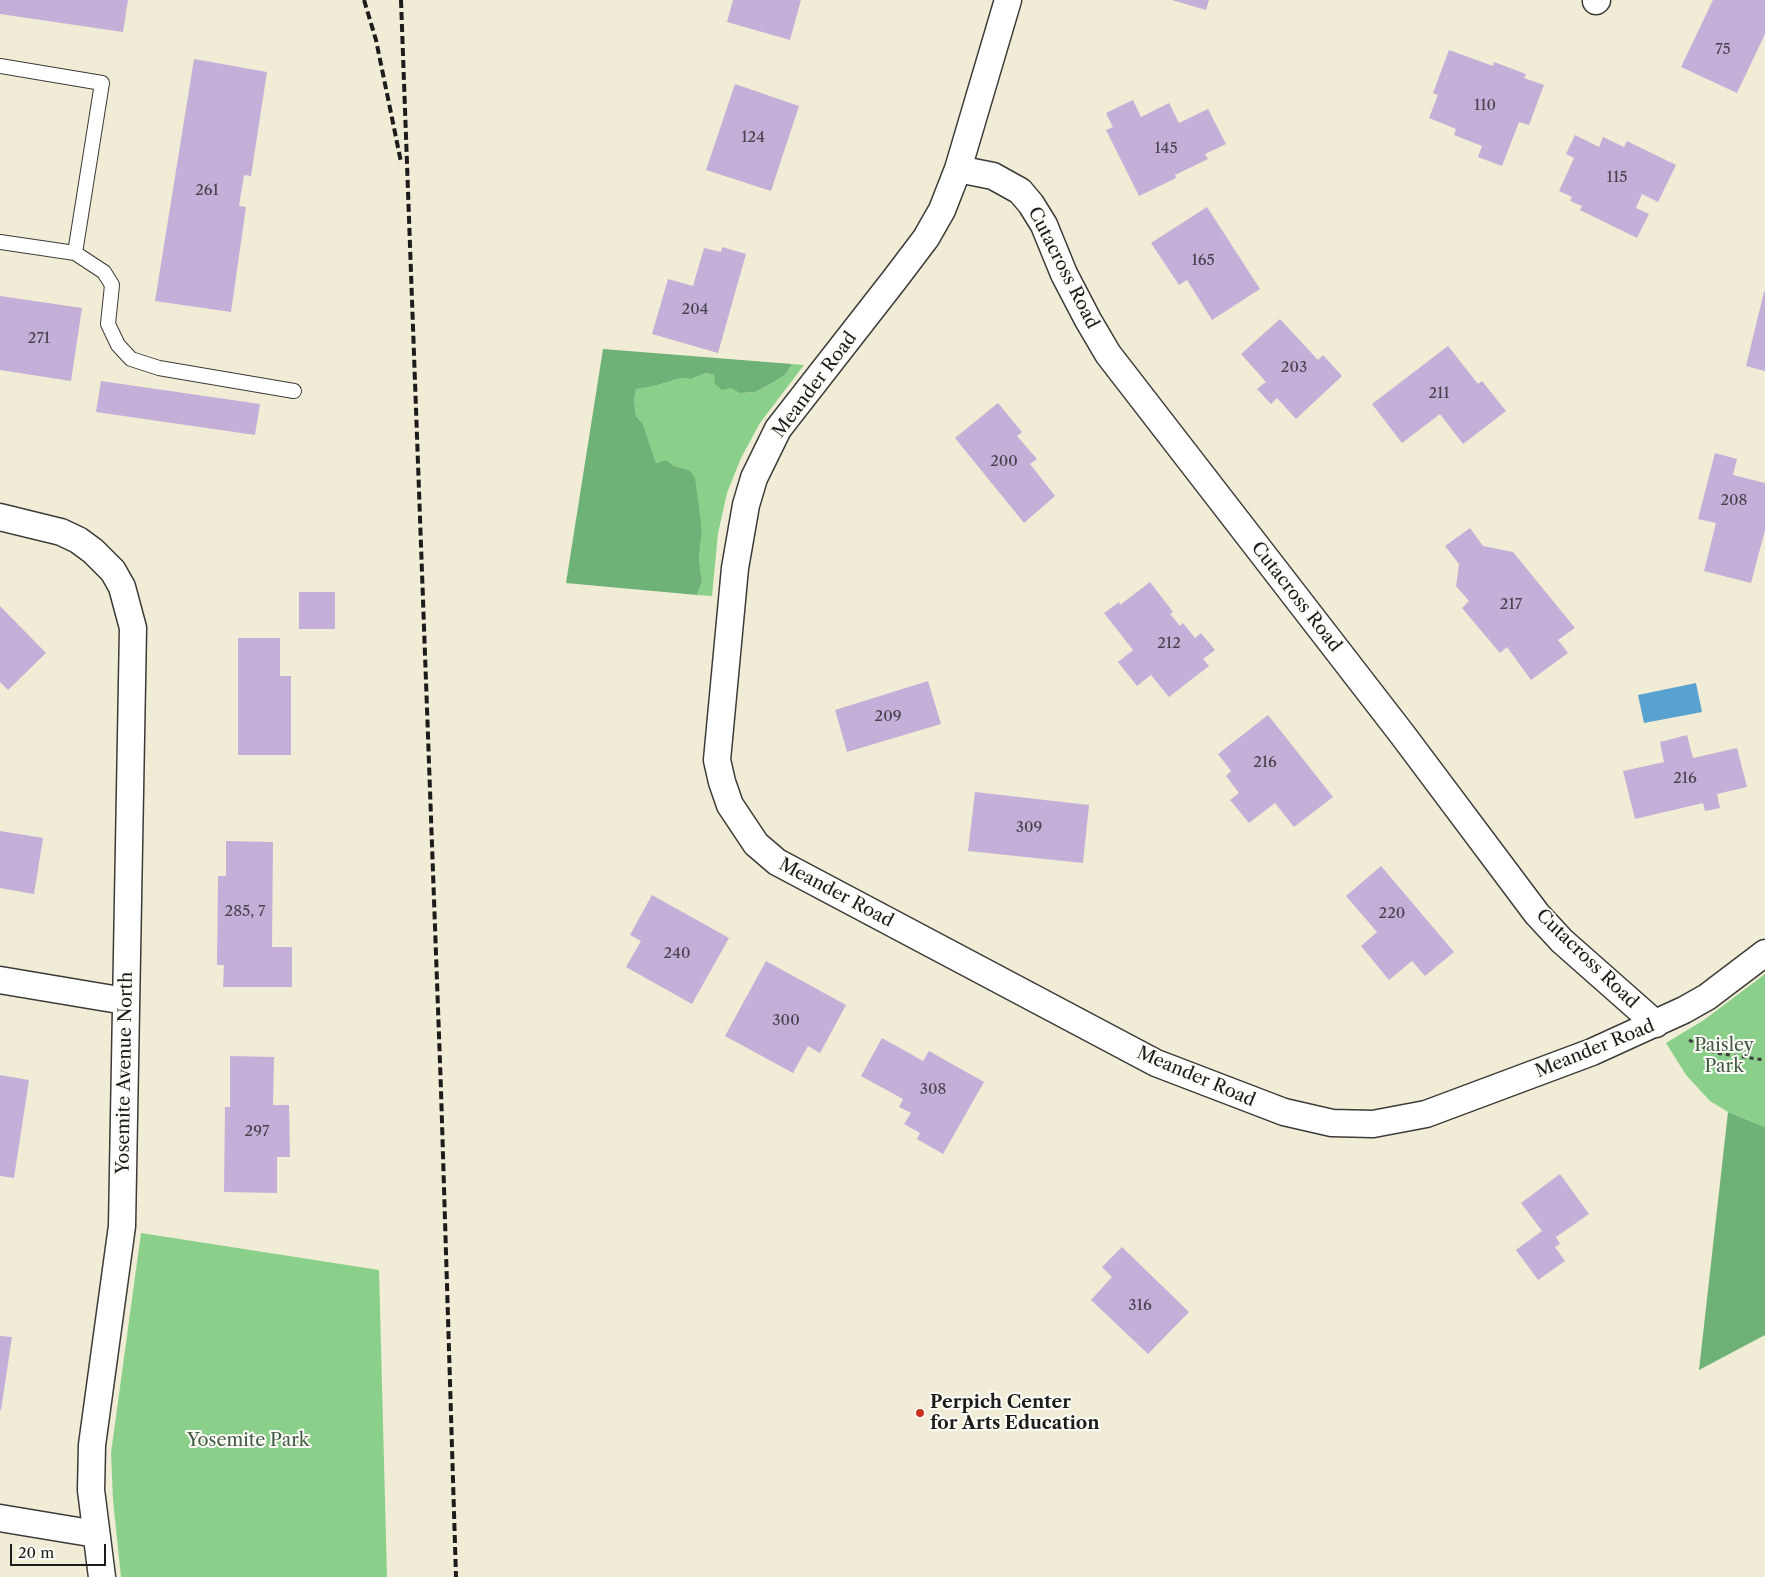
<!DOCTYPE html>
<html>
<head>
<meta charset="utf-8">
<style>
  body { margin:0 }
  #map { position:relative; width:1765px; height:1577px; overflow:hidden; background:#f0ecd5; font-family:"Libre Caslon Text",serif }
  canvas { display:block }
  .scale { position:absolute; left:10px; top:1544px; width:96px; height:22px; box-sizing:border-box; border:2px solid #1c1c1c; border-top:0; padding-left:6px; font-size:15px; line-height:18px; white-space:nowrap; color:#1c1c1c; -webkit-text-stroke:4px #fdfcf7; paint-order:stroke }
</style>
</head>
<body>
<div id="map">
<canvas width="1765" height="1577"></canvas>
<div class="scale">20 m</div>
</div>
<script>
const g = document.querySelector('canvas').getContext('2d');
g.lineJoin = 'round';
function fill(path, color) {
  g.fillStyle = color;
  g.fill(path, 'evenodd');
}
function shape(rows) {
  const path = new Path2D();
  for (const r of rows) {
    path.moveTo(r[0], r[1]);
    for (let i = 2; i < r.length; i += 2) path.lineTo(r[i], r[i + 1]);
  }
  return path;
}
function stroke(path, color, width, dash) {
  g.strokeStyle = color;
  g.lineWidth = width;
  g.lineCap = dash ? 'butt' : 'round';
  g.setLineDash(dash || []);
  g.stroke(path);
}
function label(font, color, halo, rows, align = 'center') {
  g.font = font + ' "Libre Caslon Text",serif';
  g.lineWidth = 4;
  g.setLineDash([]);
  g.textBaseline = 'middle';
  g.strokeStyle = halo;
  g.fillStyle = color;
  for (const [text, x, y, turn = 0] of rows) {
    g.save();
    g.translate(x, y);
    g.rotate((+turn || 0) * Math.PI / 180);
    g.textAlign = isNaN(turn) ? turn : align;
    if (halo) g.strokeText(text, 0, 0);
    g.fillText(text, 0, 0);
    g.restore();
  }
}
fill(shape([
  [792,364,804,365,760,423,741,458,727,493,718,533,712,596,697,595,702,582,699,558,702,531,689,470,674,466,666,460,656,463,643,424,636,416,634,400,636,388,658,385,681,378,691,379,706,373,714,375,741,393,755,392,774,382,786,374],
  [1765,974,1765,1127,1728,1112,1710,1101,1686,1075,1666,1043,1704,1020],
  [141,1233,379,1270,387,1577,121,1577,113,1500,111,1453]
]), '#8ad08b');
fill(shape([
  [603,349,792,364,786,374,774,382,755,392,740,393,731,388,722,390,715,384,714,375,706,373,691,379,681,378,658,385,636,389,634,400,636,416,643,424,656,463,666,460,674,466,689,470,695,478,702,531,699,558,702,582,697,595,566,583],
  [1728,1112,1765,1127,1765,1335,1699,1370]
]), '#6fb277');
fill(shape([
  [1696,683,1702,712,1644,723,1638,695]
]), '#59a2d0');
fill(shape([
  [0,0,128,0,123,32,0,14],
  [733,0,801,0,790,40,727,22],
  [1172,0,1209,0,1206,10],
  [1713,0,1765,0,1765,34,1737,93,1681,67],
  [1449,50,1493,66,1494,62,1526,74,1524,78,1544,85,1529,125,1519,122,1502,166,1478,157,1482,146,1454,135,1456,129,1429,118,1438,95,1433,93],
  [194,59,267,72,251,176,244,175,239,206,246,207,231,312,155,301],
  [735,84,799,106,771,191,706,170],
  [1133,100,1141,117,1169,103,1179,123,1208,109,1226,144,1205,154,1208,159,1175,175,1176,178,1139,196,1106,130,1113,127,1106,113],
  [1575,135,1599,147,1603,137,1624,147,1627,141,1676,165,1658,202,1642,194,1636,208,1649,214,1637,238,1580,210,1582,206,1570,201,1572,197,1559,191,1574,158,1566,154],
  [1207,207,1260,289,1212,320,1187,280,1179,285,1151,243],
  [722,247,746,254,718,353,652,334,668,279,693,286,704,248,721,252],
  [1764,292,1765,292,1765,371,1746,366],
  [0,296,82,308,71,381,0,370],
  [1280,319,1318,360,1323,355,1342,376,1296,419,1277,398,1271,404,1257,389,1266,382,1241,354],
  [1448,346,1478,384,1482,381,1506,411,1463,444,1440,414,1402,443,1372,404],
  [101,381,260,404,255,435,96,412],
  [998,403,1022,432,1017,436,1037,459,1030,464,1055,496,1024,523,955,438],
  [1715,453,1737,459,1733,475,1765,483,1765,530,1751,583,1704,571,1716,523,1698,519],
  [1470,528,1483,546,1513,552,1575,628,1558,640,1568,653,1531,680,1507,647,1500,653,1462,608,1469,601,1456,586,1459,564,1445,546],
  [1150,582,1173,612,1170,614,1180,626,1183,623,1195,638,1201,633,1215,650,1203,659,1209,666,1169,697,1151,675,1137,686,1118,662,1133,650,1104,613,1119,602,1120,605],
  [299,592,335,592,335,629,299,629],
  [0,606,46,653,8,690,0,682],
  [238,638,280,638,280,676,291,676,291,755,238,755],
  [928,681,941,724,847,752,835,710],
  [1268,715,1333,797,1294,827,1275,803,1249,823,1230,800,1239,793,1226,776,1231,771,1218,754],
  [1687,735,1693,758,1737,748,1747,787,1717,794,1720,808,1705,811,1703,803,1635,819,1623,771,1664,762,1660,742],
  [975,792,1089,805,1083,863,968,851],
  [0,831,43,838,34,894,0,888],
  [226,841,273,842,272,947,292,947,292,987,223,987,224,965,217,965,218,876,226,876],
  [1381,866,1454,952,1425,976,1412,961,1389,980,1361,946,1377,932,1346,896],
  [652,895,729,938,692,1004,626,967,641,941,630,935],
  [766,961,846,1005,820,1053,808,1046,793,1073,725,1036],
  [882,1038,923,1061,929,1051,984,1082,943,1154,917,1139,920,1133,904,1124,911,1113,899,1107,903,1099,861,1076],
  [230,1056,274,1057,273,1105,289,1105,290,1157,277,1157,277,1193,224,1192,225,1107,230,1107],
  [0,1075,29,1080,14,1178,0,1176],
  [1560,1174,1589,1214,1556,1237,1560,1244,1555,1247,1565,1261,1538,1280,1516,1250,1542,1231,1521,1203],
  [1122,1247,1189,1312,1148,1354,1091,1300,1112,1277,1102,1267],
  [0,1336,12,1337,1,1410,0,1410]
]), '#c4afd9');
const lane = shape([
  [0,66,102,83,75,253,0,242],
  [75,253,104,272,112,285,108,324,118,345,131,359,159,368,294,391]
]);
const street = shape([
  [1008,0,958,169,942,210,926,238,895,279,778,429,754,478,746,505,735,568,717,760,722,782,730,805,756,844,777,862,1156,1063,1284,1112,1332,1123,1373,1124,1426,1114,1592,1052,1684,1010,1707,997,1765,953],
  [1596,1,1597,0],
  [958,169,993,176,1020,191,1031,204,1044,225,1064,274,1088,320,1108,354,1402,734,1537,914,1562,941,1656,1024],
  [0,517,61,532,78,540,93,551,113,571,122,587,133,628,122,1226,92,1445,91,1490,102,1577],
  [0,980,125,1001],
  [0,1518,96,1534]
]);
stroke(lane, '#3c3b38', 16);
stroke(street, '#3c3b38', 29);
stroke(shape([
  [1689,1040,1715,1053,1765,1060]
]), '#3c3b38', 3, [4, 4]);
stroke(lane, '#fff', 14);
stroke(street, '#fff', 26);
stroke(shape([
  [364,0,376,40,401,162],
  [401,0,441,1090,456,1577]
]), '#1c1c1c', 4, [8, 4]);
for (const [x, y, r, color] of [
  [920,1413,5,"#c8321e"]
]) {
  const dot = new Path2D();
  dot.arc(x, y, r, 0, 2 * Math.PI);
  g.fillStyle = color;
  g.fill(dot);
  stroke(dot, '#fdfcf7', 2);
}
label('15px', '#46414b', null, [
  ["75",1723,50],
  ["110",1485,106],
  ["124",753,138],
  ["145",1166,149],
  ["115",1617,178],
  ["261",207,191],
  ["165",1203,261],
  ["204",695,310],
  ["271",39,339],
  ["203",1294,368],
  ["211",1439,394],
  ["200",1004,462],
  ["208",1734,501],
  ["217",1511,605],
  ["212",1169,644],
  ["209",888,717],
  ["216",1265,763],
  ["216",1685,779],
  ["309",1029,828],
  ["285, 7",245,912],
  ["220",1392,914],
  ["240",677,954],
  ["300",786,1021],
  ["308",933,1090],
  ["297",257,1132],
  ["316",1140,1306]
]);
label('18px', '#1c1c1c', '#fdfcf7', [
  ["Cutacross Road",1063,268,63],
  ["Meander Road",815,385,-53],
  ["Cutacross Road",1296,597,52],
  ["Meander Road",836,893,28],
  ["Cutacross Road",1587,959,44],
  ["Meander Road",1595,1049,-22],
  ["Yosemite Avenue North",125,1073,-89],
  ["Meander Road",1196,1077,23]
]);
label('18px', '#425b43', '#fdfcf7', [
  ["Paisley",1724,1046],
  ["Park",1724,1067],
  ["Yosemite Park",248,1441]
]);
label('bold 18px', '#1c1c1c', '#fdfcf7', [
  ["Perpich Center",930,1403],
  ["for Arts Education",930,1424]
], 'left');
</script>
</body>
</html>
